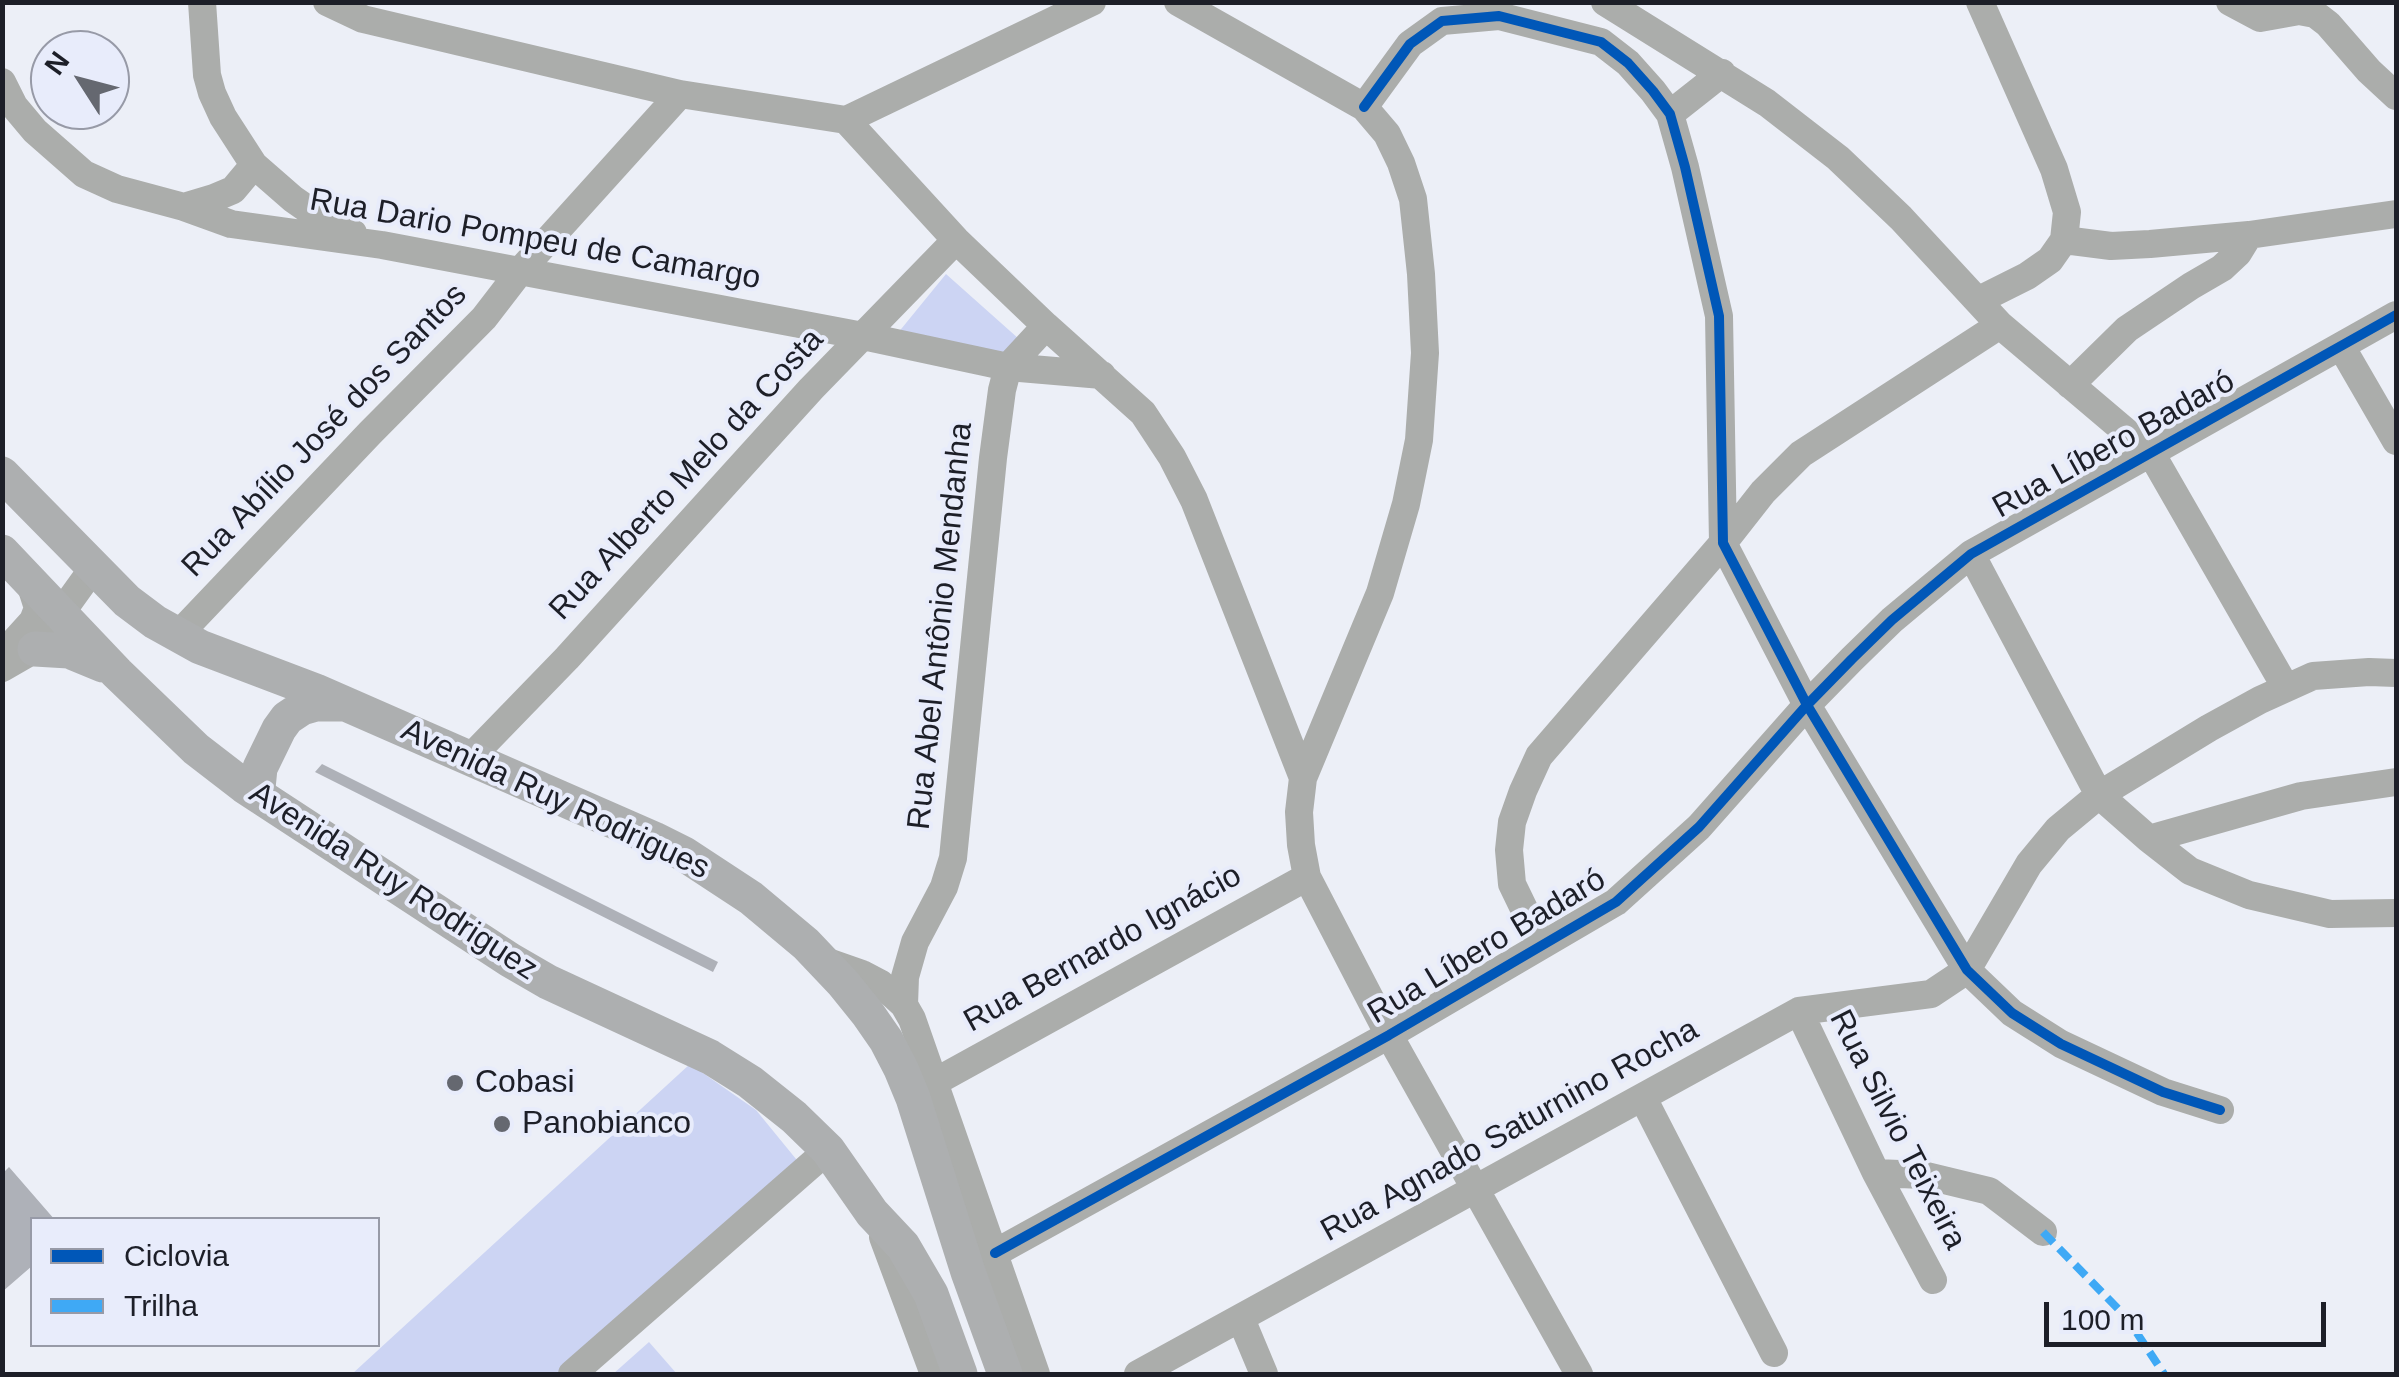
<!DOCTYPE html>
<html>
<head>
<meta charset="utf-8">
<style>
  body { margin:0 }
  #map { position:relative; width:2399px; height:1377px; overflow:hidden; background:#eceff7; font-family:Arial,sans-serif }
  canvas { display:block }
  .frame { position:absolute; inset:0; border:5px solid #1d1f28; pointer-events:none }
  .legend { position:absolute; left:30px; top:1217px; width:350px; height:130px; box-sizing:border-box; background:#e8ecfb; border:2px solid #979aa7; margin:0; padding:12px 18px; list-style:none; font-size:30px; color:#1d1f28 }
  .legend li { display:flex; align-items:center; gap:20px; height:50px }
  .legend b { width:50px; border:2px solid #979aa7 }
  .north { position:absolute; left:30px; top:30px; width:100px; height:100px; box-sizing:border-box; background:#e8ecfb; border:2px solid #979aa7; border-radius:50%; rotate:306deg; font-size:28px; font-weight:700; line-height:40px; text-align:center; color:#1d1f28 }
  .north::after { content:''; display:block; margin:auto; width:35px; height:45px; background:#656870; clip-path:polygon(50% 0,100% 100%,50% 72%,0 100%) }
  .scale { position:absolute; left:2044px; top:1302px; width:282px; height:45px; box-sizing:border-box; border:5px solid #1d1f28; border-top:0; padding-left:12px; font-size:30px; line-height:35px; white-space:nowrap; color:#1d1f28; -webkit-text-stroke:8px #e8ecfb; paint-order:stroke }
</style>
</head>
<body>
<div id="map">
<canvas width="2399" height="1377"></canvas>
<div class="frame"></div>
<ul class="legend">
<li><b style="height:12px;background:#0057b8"></b>Ciclovia</li>
<li><b style="height:12px;background:#3fa9f5"></b>Trilha</li>
</ul>
<div class="north">N</div>
<div class="scale">100 m</div>
</div>
<script>
const g = document.querySelector('canvas').getContext('2d');
g.lineJoin = 'round';
function fill(path, color) {
  g.fillStyle = color;
  g.fill(path, 'evenodd');
}
function shape(rows) {
  const path = new Path2D();
  for (const r of rows) {
    path.moveTo(r[0], r[1]);
    for (let i = 2; i < r.length; i += 2) path.lineTo(r[i], r[i + 1]);
  }
  return path;
}
function stroke(path, color, width, dash) {
  g.strokeStyle = color;
  g.lineWidth = width;
  g.lineCap = dash ? 'butt' : 'round';
  g.setLineDash(dash || []);
  g.stroke(path);
}
function label(font, color, halo, rows, align = 'center') {
  g.font = font + ' Arial,sans-serif';
  g.lineWidth = 8;
  g.setLineDash([]);
  g.textBaseline = 'middle';
  g.strokeStyle = halo;
  g.fillStyle = color;
  for (const [text, x, y, turn = 0] of rows) {
    g.save();
    g.translate(x, y);
    g.rotate((+turn || 0) * Math.PI / 180);
    g.textAlign = isNaN(turn) ? turn : align;
    if (halo) g.strokeText(text, 0, 0);
    g.fillText(text, 0, 0);
    g.restore();
  }
}
fill(shape([
  [946,274,1019,339,1002,360,893,339],
  [690,1064,756,1110,805,1170,574,1374,352,1374],
  [649,1342,677,1374,613,1374]
]), '#ccd4f3');
fill(shape([
  [322,764,718,962,713,972,315,772],
  [9,1167,55,1220,32,1220,32,1266,2,1292,2,1174]
]), '#aeb1b8');
stroke(shape([
  [202,2,207,75,212,93,223,117,254,165,293,199,326,222,353,233],
  [327,2,363,19,680,94,846,120,1092,2],
  [1178,2,1364,107,1387,134,1401,163,1413,199,1421,274,1425,353,1419,440,1406,504,1380,593,1303,778],
  [1605,2,1767,103,1838,158,1901,218,2000,325,2151,453,2286,688],
  [2230,2,2260,18,2299,11,2315,14,2328,24,2369,71,2396,96],
  [2,82,14,106,35,131,84,174,117,189,184,207,231,224,382,245,863,336,1008,367,1102,375],
  [1364,107,1410,44,1442,21,1499,16,1601,42,1628,63,1653,91,1670,114,1685,167,1719,316,1723,543,1807,705,1967,970,2012,1013,2061,1044,2163,1092,2220,1110],
  [1670,114,1722,73],
  [846,120,956,240,1046,326,1143,413,1172,457,1194,500,1303,778,1299,812,1301,845,1307,877,1389,1035,1579,1374],
  [184,207,214,198,233,190,254,165],
  [2064,240,2111,246,2150,244,2249,235,2396,214],
  [1979,300,2027,276,2050,260,2064,240,2067,212,2054,169,1980,2],
  [2341,346,2396,441],
  [2070,385,2127,329,2191,286,2222,268,2238,253,2249,235],
  [1971,554,2099,795,2149,839,2190,871,2249,895,2330,914,2396,913],
  [178,635,370,433,484,318,521,270,680,94],
  [2,655,33,621,38,608,30,583],
  [2,668,35,649,94,567],
  [470,758,567,658,811,389,956,240],
  [2149,839,2301,796,2396,782],
  [1541,944,1512,884,1509,850,1512,822,1523,791,1539,756,1723,543,1763,492,1801,454,2000,325],
  [822,960,862,974,881,984,904,1005,912,1019,1036,1374],
  [904,1005,905,977,915,942,944,887,953,858,993,458,1002,390,1008,367,1046,326],
  [1799,1011,1876,1173,1933,1280],
  [933,1083,1307,877],
  [1643,1098,1774,1353],
  [1876,1173,1923,1175,1989,1191,2043,1232],
  [883,1237,934,1374],
  [995,1253,1389,1035,1616,902,1699,827,1807,705,1852,659,1892,620,1971,554,2396,315],
  [1241,1319,1264,1374],
  [572,1374,828,1150],
  [1138,1374,1799,1011,1931,994,1967,970,2029,864,2058,829,2099,795,2209,728,2260,700,2313,676,2369,672,2396,673]
]), '#abadab', 28);
stroke(shape([
  [2,474,127,601,155,622,200,647,316,691,654,839,684,854,751,898,806,944,843,983,868,1014,886,1040,901,1069,913,1098,968,1272,1005,1374],
  [2,552,117,673,196,749,244,786,510,960,548,982,710,1057,750,1082,794,1117,828,1150,872,1213,903,1246,931,1294,960,1374],
  [35,649,69,651,103,665],
  [262,798,258,788,260,768,279,729,287,718,302,708,316,704,344,704]
]), '#adafb0', 35);
stroke(shape([
  [2043,1232,2127,1318,2164,1374]
]), '#3fa9f5', 8, [15, 8]);
stroke(shape([
  [1364,107,1410,44,1442,21,1499,16,1601,42,1628,63,1653,91,1670,114,1685,167,1719,316,1723,543,1807,705,1967,970,2012,1013,2061,1044,2163,1092,2220,1110],
  [995,1253,1389,1035,1616,902,1699,827,1807,705,1852,659,1892,620,1971,554,2396,315]
]), '#0057b8', 10);
for (const [x, y, r, color] of [
  [455,1083,10,"#656870"],
  [502,1124,10,"#656870"]
]) {
  const dot = new Path2D();
  dot.arc(x, y, r, 0, 2 * Math.PI);
  g.fillStyle = color;
  g.fill(dot);
  stroke(dot, '#e8ecfb', 4);
}
label('32px', '#1d1f28', '#e8ecfb', [
  ["Rua Dario Pompeu de Camargo",535,240,10],
  ["Rua Abílio José dos Santos",325,431,-46],
  ["Rua Líbero Badaró",2114,445,-29],
  ["Rua Alberto Melo da Costa",687,475,-47],
  ["Rua Abel Antônio Mendanha",941,626,-84],
  ["Avenida Ruy Rodrigues",555,800,25],
  ["Avenida Ruy Rodriguez",393,882,33],
  ["Rua Líbero Badaró",1487,947,-31],
  ["Rua Bernardo Ignácio",1103,949,-29],
  ["Rua Silvio Teixeira",1897,1130,63],
  ["Rua Agnado Saturnino Rocha",1510,1131,-29]
]);
label('32px', '#1d1f28', '#e8ecfb', [
  ["Cobasi",475,1083],
  ["Panobianco",522,1124]
], 'left');
</script>
</body>
</html>
